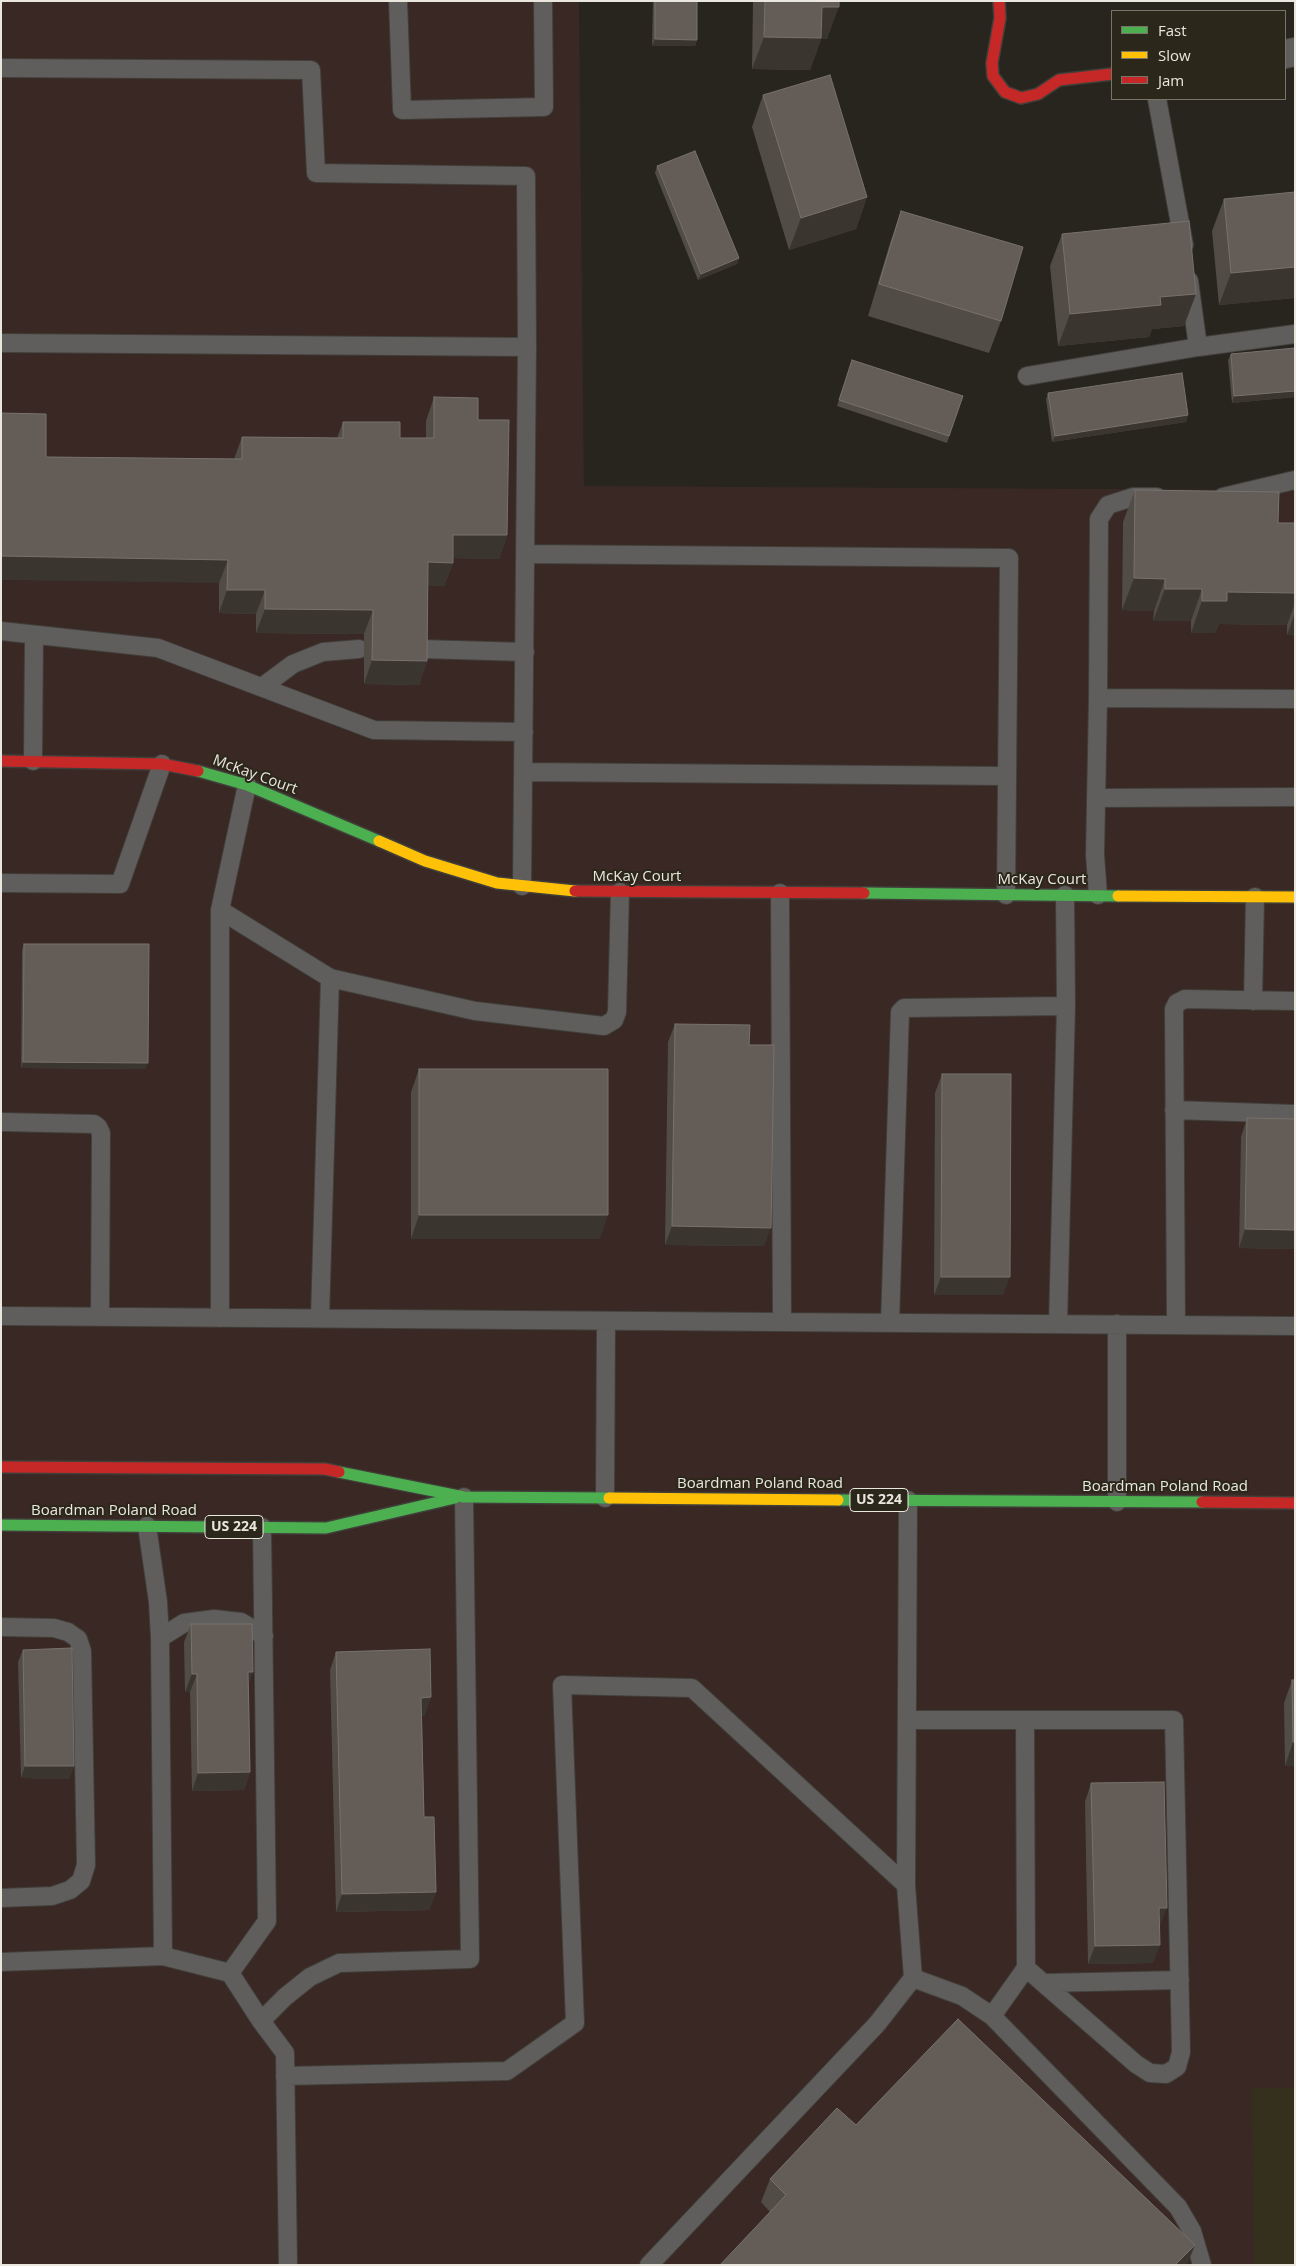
<!DOCTYPE html>
<html>
<head>
<meta charset="utf-8">
<style>
  body { margin:0 }
  #map { position:relative; width:1296px; height:2266px; overflow:hidden; background:#27251e; font-family:"Open Sans",sans-serif }
  canvas { display:block }
  .frame { position:absolute; inset:0; border:2px solid #eae7df; pointer-events:none }
  .legend { position:absolute; left:1111px; top:10px; width:175px; height:90px; box-sizing:border-box; background:#2b271a; border:1px solid #777469; margin:0; padding:6px 9px; list-style:none; font-size:15px; color:#eae7df }
  .legend li { display:flex; align-items:center; gap:10px; height:25px }
  .legend b { width:25px; border:1px solid #777469 }
</style>
</head>
<body>
<div id="map">
<canvas width="1296" height="2266"></canvas>
<div class="frame"></div>
<ul class="legend">
<li><b style="height:6px;background:#4caf50"></b>Fast</li>
<li><b style="height:6px;background:#ffc107"></b>Slow</li>
<li><b style="height:6px;background:#c62828"></b>Jam</li>
</ul>
</div>
<script>
const g = document.querySelector('canvas').getContext('2d');
g.lineJoin = 'round';
function fill(path, color) {
  g.fillStyle = color;
  g.fill(path, 'evenodd');
}
function shape(rows) {
  const path = new Path2D();
  for (const r of rows) {
    path.moveTo(r[0], r[1]);
    for (let i = 2; i < r.length; i += 2) path.lineTo(r[i], r[i + 1]);
  }
  return path;
}
function stroke(path, color, width, dash) {
  g.strokeStyle = color;
  g.lineWidth = width;
  g.lineCap = dash ? 'butt' : 'round';
  g.setLineDash(dash || []);
  g.stroke(path);
}
function label(font, color, halo, rows, align = 'center') {
  g.font = font + ' "Open Sans",sans-serif';
  g.lineWidth = 4;
  g.setLineDash([]);
  g.textBaseline = 'middle';
  g.strokeStyle = halo;
  g.fillStyle = color;
  for (const [text, x, y, turn = 0] of rows) {
    g.save();
    g.translate(x, y);
    g.rotate((+turn || 0) * Math.PI / 180);
    g.textAlign = isNaN(turn) ? turn : align;
    if (halo) g.strokeText(text, 0, 0);
    g.fillText(text, 0, 0);
    g.restore();
  }
}
fill(shape([
  [1,1,579,1,584,486,1295,490,1295,2265,1,2265]
]), '#392824');
fill(shape([
  [1251,2088,1295,2088,1295,2265,1254,2265]
]), '#352f1d');
const lane = shape([
  [398,1,402,110,544,107,543,1],
  [1,68,311,70,316,173,526,176,527,347],
  [1157,99,1184,245],
  [1189,281,1198,347],
  [1,343,527,347,522,886],
  [1027,376,1198,347,1295,334],
  [1223,497,1295,480],
  [526,554,1009,558,1006,895],
  [1,631,158,648,374,730,524,732],
  [421,649,525,652],
  [262,687,293,664,323,652,359,649],
  [1098,698,1099,519,1108,505,1133,497,1157,497],
  [33,761,34,635],
  [523,772,1007,776],
  [1096,798,1295,797],
  [1,883,120,884,162,764],
  [780,893,782,1322],
  [1098,895,1095,855,1098,698,1295,699],
  [220,910,330,978,475,1011,604,1026,614,1020,617,1012,620,892],
  [1253,1001,1255,897],
  [1174,1110,1295,1114],
  [1,1122,94,1124,98,1127,101,1133,100,1317],
  [1,1316,1295,1326],
  [220,1318,220,910,247,785],
  [320,1318,330,978],
  [890,1323,900,1012,904,1008,1066,1006],
  [1058,1324,1066,1006,1065,895],
  [1176,1325,1174,1009,1177,1003,1185,999,1295,1001],
  [605,1498,606,1321],
  [1117,1502,1117,1324],
  [147,1526,158,1602,160,1638,163,1956],
  [1,1627,54,1628,68,1632,78,1639,82,1651,86,1865,81,1881,70,1890,52,1896,1,1898],
  [160,1638,184,1623,214,1619,241,1622,264,1636],
  [907,1720,1174,1720,1181,2052,1177,2067,1166,2074,1150,2073,1136,2064,1026,1968],
  [1,1962,163,1956,230,1973,261,2021,285,2053,288,2265],
  [230,1973,267,1921,262,1527],
  [913,1978,962,1996,992,2016,1026,1968,1025,1720],
  [1046,1983,1180,1980],
  [992,2016,1178,2207,1192,2231,1202,2265],
  [261,2021,285,1997,310,1977,339,1963,470,1959,464,1497],
  [285,2076,507,2071,575,2023,562,1685,692,1688,906,1885],
  [649,2265,877,2024,913,1978,906,1885,908,1500]
]);
const street = shape([
  [1285,54,1295,52]
]);
const fast = shape([
  [198,771,247,785,379,841],
  [864,893,1118,896],
  [339,1472,464,1497,609,1498],
  [838,1500,1202,1502],
  [1,1525,326,1528,455,1498]
]);
const slow = shape([
  [379,841,425,861,497,883,575,891],
  [1118,896,1295,897],
  [609,1498,838,1500]
]);
const jam = shape([
  [999,1,1000,18,992,63,993,76,1005,92,1021,98,1038,94,1059,80,1112,74],
  [1,761,162,764,198,771],
  [575,891,864,893],
  [1,1467,325,1469,339,1472],
  [1202,1502,1295,1503]
]);
stroke(lane, '#413f3a', 20);
stroke(street, '#413f3a', 30);
stroke(fast, '#413f3a', 14);
stroke(slow, '#413f3a', 14);
stroke(jam, '#413f3a', 14);
stroke(lane, '#605e5c', 18);
stroke(street, '#605e5c', 28);
stroke(fast, '#4caf50', 11);
stroke(slow, '#ffc107', 11);
stroke(jam, '#c62828', 11);
fill(shape([
  [653,1,697,1,697,40,695,46,652,46],
  [753,1,839,1,827,39,821,39,810,70,752,69],
  [763,95,867,197,856,229,789,250,752,127],
  [657,166,739,258,737,264,698,280,655,173],
  [1295,192,1295,298,1219,305,1212,231,1224,199],
  [901,211,1001,321,989,353,868,316,890,243],
  [1062,234,1184,326,1152,329,1149,337,1058,346,1050,266],
  [1295,348,1295,397,1232,403,1228,360,1231,354],
  [852,360,963,396,947,443,837,406],
  [1048,393,1188,415,1186,422,1052,442,1046,399],
  [434,397,478,420,507,535,499,559,453,558,453,563,444,586,428,586,427,661,419,685,364,684,364,634,256,633,256,614,219,613,219,583,46,457,234,459,242,437,337,438,343,422,400,438,426,438,426,421],
  [1135,490,1278,523,1294,523,1295,521,1295,635,1287,635,1287,625,1219,624,1215,633,1191,633,1191,621,1153,621,1154,611,1122,610,1123,522],
  [24,944,146,1069,21,1068,22,950],
  [675,1024,749,1045,764,1246,665,1245,668,1042],
  [419,1069,600,1239,411,1239,411,1092],
  [942,1074,1003,1295,934,1295,935,1093],
  [1247,1118,1295,1119,1295,1249,1239,1248,1241,1137],
  [191,1624,249,1685,250,1772,244,1790,192,1791,190,1692,185,1692,184,1642],
  [23,1650,74,1766,69,1779,21,1778,18,1662],
  [336,1652,431,1697,424,1716,422,1716,424,1817,436,1892,429,1910,336,1912,330,1670],
  [1292,1680,1295,1766,1285,1766,1284,1703],
  [1091,1783,1153,1963,1088,1964,1085,1802],
  [856,2125,1195,2245,770,2212,761,2202,770,2179]
]), '#524c46');
fill(shape([
  [822,7,839,7,827,39,821,39,810,70,752,69,764,37],
  [655,39,697,40,695,46,652,46],
  [867,197,856,229,789,250,801,218],
  [739,258,737,264,698,280,701,274],
  [1295,267,1295,298,1219,305,1231,273],
  [1196,294,1184,326,1152,329,1149,337,1058,346,1070,314,1160,297],
  [1295,391,1295,397,1232,403,1234,396],
  [1188,415,1186,422,1052,442,1055,436],
  [453,535,507,535,499,559,444,558],
  [1,556,228,560,219,583,1,580],
  [428,562,453,563,444,586,420,586],
  [1134,578,1165,579,1154,611,1122,610],
  [1165,589,1202,589,1191,621,1153,621],
  [227,590,265,590,256,614,219,613],
  [1227,592,1295,593,1295,603,1287,625,1219,624,1215,633,1191,633,1202,601],
  [265,609,373,610,364,634,256,633],
  [1295,613,1295,635,1287,635],
  [372,660,427,661,419,685,364,684],
  [23,1062,148,1063,146,1069,21,1068],
  [419,1215,608,1215,600,1239,411,1239],
  [672,1226,771,1228,764,1246,665,1245],
  [1245,1229,1295,1230,1295,1249,1239,1248],
  [941,1277,1010,1277,1003,1295,934,1295],
  [248,1672,253,1672,247,1690],
  [192,1674,197,1674,190,1692,185,1692],
  [431,1697,424,1716,415,1716,421,1698],
  [1293,1742,1295,1742,1295,1766,1285,1766],
  [25,1766,74,1766,69,1779,21,1778],
  [250,1772,244,1790,192,1791,198,1773],
  [436,1892,429,1910,336,1912,342,1894],
  [1159,1908,1167,1908,1160,1926],
  [1160,1945,1153,1963,1088,1964,1095,1946],
  [1195,2245,1187,2265,1175,2265]
]), '#3a352f');
const building = shape([
  [655,1,697,1,697,40,655,39,655,1],
  [765,1,839,1,839,7,822,7,821,38,764,37,765,1],
  [830,75,867,197,801,218,763,95,830,75],
  [695,151,739,258,701,274,657,166,695,151],
  [1295,192,1295,267,1231,273,1224,199,1295,192],
  [901,211,1023,247,1001,321,879,284,901,211],
  [1189,221,1196,294,1160,297,1161,305,1070,314,1062,234,1189,221],
  [1295,348,1295,391,1234,396,1231,354,1295,348],
  [852,360,963,396,949,436,839,400,852,360],
  [1182,373,1188,415,1055,436,1048,393,1182,373],
  [434,397,478,398,478,420,509,420,507,535,453,535,453,563,428,562,427,661,372,660,373,610,265,609,265,590,227,590,228,560,1,556,1,413,46,414,46,457,242,459,242,437,343,438,343,422,400,422,400,438,434,438,434,397],
  [1135,490,1279,492,1278,523,1295,523,1295,593,1227,592,1227,601,1202,601,1202,589,1165,589,1165,579,1134,578,1135,490],
  [24,944,149,944,148,1063,23,1062,24,944],
  [675,1024,750,1025,749,1045,774,1045,771,1228,672,1226,675,1024],
  [419,1069,608,1069,608,1215,419,1215,419,1069],
  [942,1074,1011,1074,1010,1277,941,1277,942,1074],
  [1247,1118,1295,1119,1295,1230,1245,1229,1247,1118],
  [191,1624,252,1624,253,1672,248,1672,250,1772,198,1773,197,1674,192,1674,191,1624],
  [72,1648,74,1766,25,1766,23,1650,72,1648],
  [430,1649,431,1697,421,1698,424,1817,434,1817,436,1892,342,1894,336,1652,430,1649],
  [1292,1680,1295,1680,1295,1742,1293,1742,1292,1680],
  [1164,1782,1167,1908,1159,1908,1160,1945,1095,1946,1091,1783,1164,1782],
  [958,2019,1195,2245,1175,2265,720,2265,786,2195,770,2179,837,2108,856,2125,958,2019]
]);
fill(building, '#635c57');
stroke(building, '#78726c', 1);
for (const [x, y, w] of [
  [879,1500,58],
  [234,1527,58]
]) {
  const box = new Path2D();
  box.roundRect(x - w / 2, y - 11.5, w, 23, 4);
  g.fillStyle = '#2b271a';
  g.fill(box);
  stroke(box, '#eae7df', 1);
}
label('bold 14px', '#eae7df', null, [
  ["US 224",879,1500],
  ["US 224",234,1527]
]);
label('15px', '#eae7df', '#2b271a', [
  ["McKay Court",255,775,20],
  ["McKay Court",637,877],
  ["McKay Court",1042,880],
  ["Boardman Poland Road",760,1484],
  ["Boardman Poland Road",1165,1487],
  ["Boardman Poland Road",114,1511]
]);
</script>
</body>
</html>
